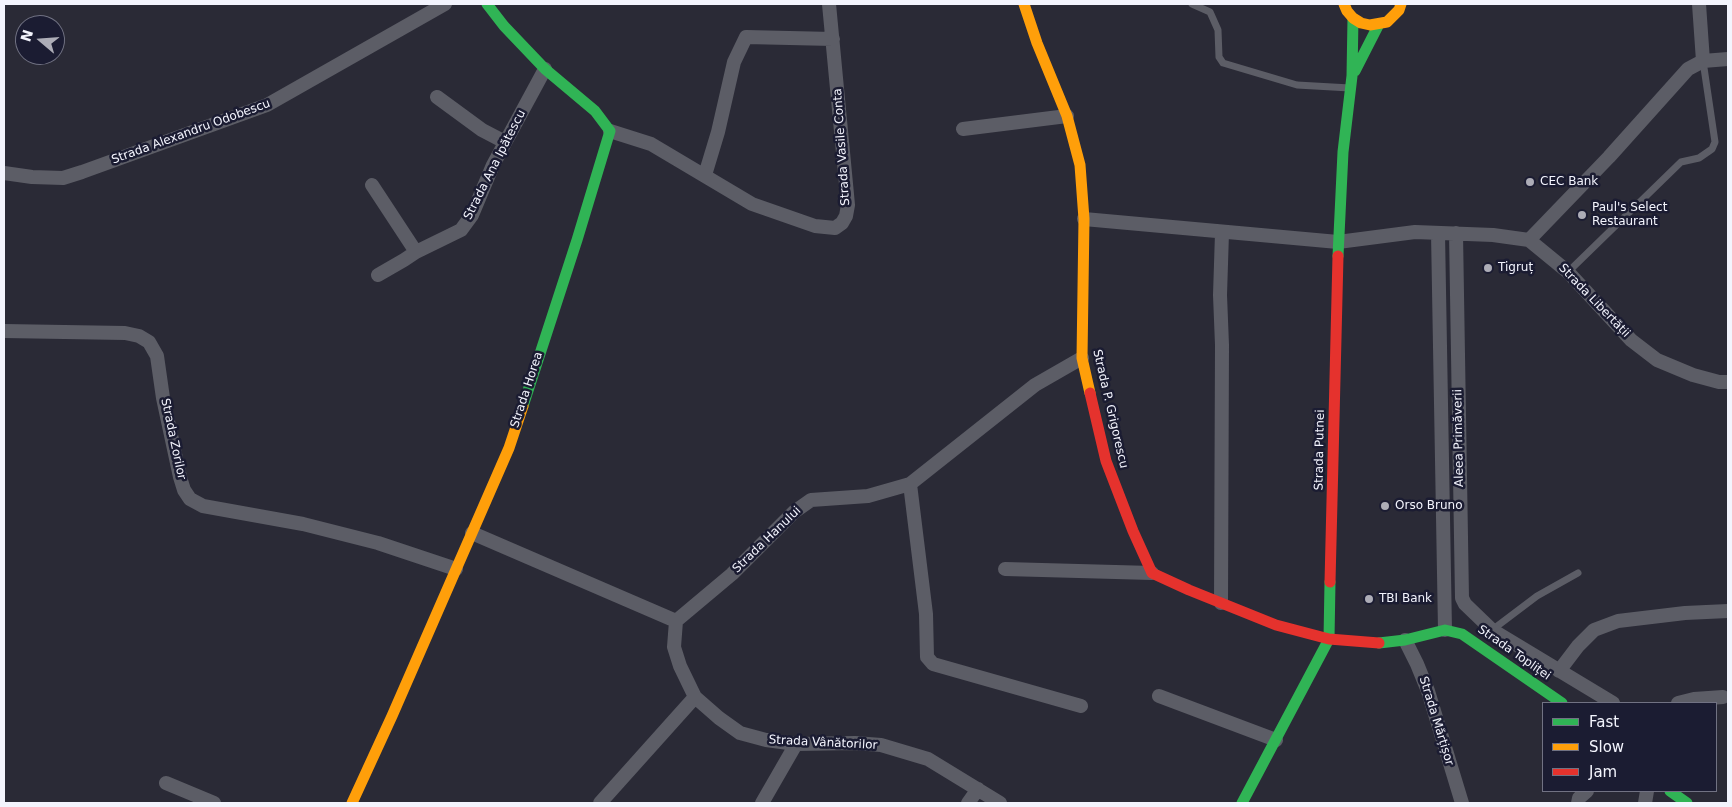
<!DOCTYPE html>
<html>
<head>
<meta charset="utf-8">
<style>
  body { margin:0 }
  #map { position:relative; width:1732px; height:807px; overflow:hidden; background:#2a2a36; font-family:"DejaVu Sans",sans-serif }
  canvas { display:block }
  .frame { position:absolute; inset:0; border:5px solid #f3f4fd; pointer-events:none }
  .legend { position:absolute; left:1542px; top:702px; width:175px; height:90px; box-sizing:border-box; background:#1b1c32; border:1px solid #717283; margin:0; padding:6px 9px; list-style:none; font-size:15px; color:#f3f4fd }
  .legend li { display:flex; align-items:center; gap:10px; height:25px }
  .legend b { width:25px; border:1px solid #717283 }
  .north { position:absolute; left:15px; top:15px; width:50px; height:50px; box-sizing:border-box; background:#1b1c32; border:1px solid #717283; border-radius:50%; rotate:288deg; font-size:14px; font-weight:700; line-height:20px; text-align:center; color:#f3f4fd }
  .north::after { content:''; display:block; margin:auto; width:18px; height:22px; background:#adadb7; clip-path:polygon(50% 0,100% 100%,50% 72%,0 100%) }
</style>
</head>
<body>
<div id="map">
<canvas width="1732" height="807"></canvas>
<div class="frame"></div>
<ul class="legend">
<li><b style="height:6px;background:#30b455"></b>Fast</li>
<li><b style="height:6px;background:#ff9f0a"></b>Slow</li>
<li><b style="height:6px;background:#e5322d"></b>Jam</li>
</ul>
<div class="north">N</div>
</div>
<script>
const g = document.querySelector('canvas').getContext('2d');
g.lineJoin = 'round';
function shape(rows) {
  const path = new Path2D();
  for (const r of rows) {
    path.moveTo(r[0], r[1]);
    for (let i = 2; i < r.length; i += 2) path.lineTo(r[i], r[i + 1]);
  }
  return path;
}
function stroke(path, color, width, dash) {
  g.strokeStyle = color;
  g.lineWidth = width;
  g.lineCap = dash ? 'butt' : 'round';
  g.setLineDash(dash || []);
  g.stroke(path);
}
function label(font, color, halo, rows, align = 'center') {
  g.font = font + ' "DejaVu Sans",sans-serif';
  g.lineWidth = 5;
  g.setLineDash([]);
  g.textBaseline = 'middle';
  g.strokeStyle = halo;
  g.fillStyle = color;
  for (const [text, x, y, turn = 0] of rows) {
    g.save();
    g.translate(x, y);
    g.rotate((+turn || 0) * Math.PI / 180);
    g.textAlign = isNaN(turn) ? turn : align;
    if (halo) g.strokeText(text, 0, 0);
    g.fillText(text, 0, 0);
    g.restore();
  }
}
stroke(shape([
  [1192,4,1210,12,1218,30,1219,57,1223,63,1297,85,1350,88],
  [1568,272,1681,162,1699,158,1712,149,1715,142,1703,61],
  [1492,630,1537,596,1578,573]
]), '#5c5d66', 7);
stroke(shape([
  [1699,4,1703,61,1728,59],
  [437,97,482,130,505,142],
  [963,129,1067,116],
  [610,131,651,144,752,204,815,226,835,228,842,223,846,216,848,205,829,4],
  [4,173,32,177,63,178,82,172,267,105,445,4],
  [705,175,718,132,734,62,746,37,833,39],
  [372,185,416,252],
  [1084,219,1338,242,1415,232,1493,235,1529,240,1568,272,1631,340,1657,360,1693,375,1719,382,1728,382],
  [1438,233,1445,630],
  [1456,233,1462,598,1465,604,1492,630,1613,703],
  [1529,240,1609,157,1688,69,1703,61],
  [378,275,404,260,416,252,461,230,472,215,493,165,545,69],
  [4,331,125,333,139,336,149,342,157,356,163,398,180,477,184,490,190,499,203,506,303,524,378,543,456,569],
  [910,484,926,614,927,657,933,664,1081,706],
  [472,533,676,621,732,574,794,512,811,500,868,496,910,484,1035,385,1082,358],
  [1005,569,1152,573],
  [1221,603,1222,345,1220,295,1222,233],
  [676,621,674,647,680,666,695,697,719,718,740,733,766,740,796,744,855,743,881,745,928,759,1000,803],
  [1405,640,1417,664,1428,691,1462,803],
  [1559,671,1578,646,1594,630,1618,621,1685,613,1728,611],
  [1159,696,1276,740],
  [1678,703,1694,699,1723,697],
  [166,783,214,803],
  [600,803,695,697],
  [762,803,796,744],
  [968,803,978,789],
  [1578,803,1579,798,1587,791],
  [1645,803,1647,791]
]), '#5c5d66', 14);
stroke(shape([
  [487,4,504,26,545,69,595,111,610,131,577,240,523,406],
  [1355,71,1379,24],
  [1338,256,1343,152,1352,76,1353,18],
  [1379,643,1405,640,1445,630,1462,634,1562,703],
  [1670,791,1687,803],
  [1242,803,1329,639,1330,582]
]), '#30b455', 11);
stroke(shape([
  [1024,4,1037,43,1067,116,1080,165,1084,219,1082,358,1090,393],
  [1344,4,1347,11,1353,18,1361,23,1370,25,1387,22,1399,10,1401,4],
  [352,803,392,716,509,448,523,406]
]), '#ff9f0a', 11);
stroke(shape([
  [1090,393,1106,461,1133,531,1152,573,1189,590,1276,625,1329,639,1379,643],
  [1330,582,1338,256]
]), '#e5322d', 11);
for (const [x, y, r, color] of [
  [1530,182,5,"#adadb7"],
  [1582,215,5,"#adadb7"],
  [1488,268,5,"#adadb7"],
  [1385,506,5,"#adadb7"],
  [1369,599,5,"#adadb7"]
]) {
  const dot = new Path2D();
  dot.arc(x, y, r, 0, 2 * Math.PI);
  g.fillStyle = color;
  g.fill(dot);
  stroke(dot, '#1b1c32', 2);
}
label('12px', '#f3f4fd', '#1b1c32', [
  ["Strada Alexandru Odobescu",191,132,-20],
  ["Strada Vasile Conta",842,147,-94],
  ["Strada Ana Ipătescu",495,165,-63],
  ["Strada Libertății",1594,301,46],
  ["Strada Horea",527,390,-72],
  ["Strada P. Grigorescu",1110,409,77],
  ["Aleea Primăverii",1459,438,-91],
  ["Strada Zorilor",173,439,78],
  ["Strada Putnei",1320,450,-89],
  ["Strada Hanului",767,540,-44],
  ["Strada Topliței",1514,653,35],
  ["Strada Mărțișor",1436,721,73],
  ["Strada Vânătorilor",823,743,3]
]);
label('12px', '#f3f4fd', '#1b1c32', [
  ["CEC Bank",1540,182],
  ["Paul's Select",1592,208],
  ["Restaurant",1592,222],
  ["Tigruț",1498,268],
  ["Orso Bruno",1395,506],
  ["TBI Bank",1379,599]
], 'left');
</script>
</body>
</html>
